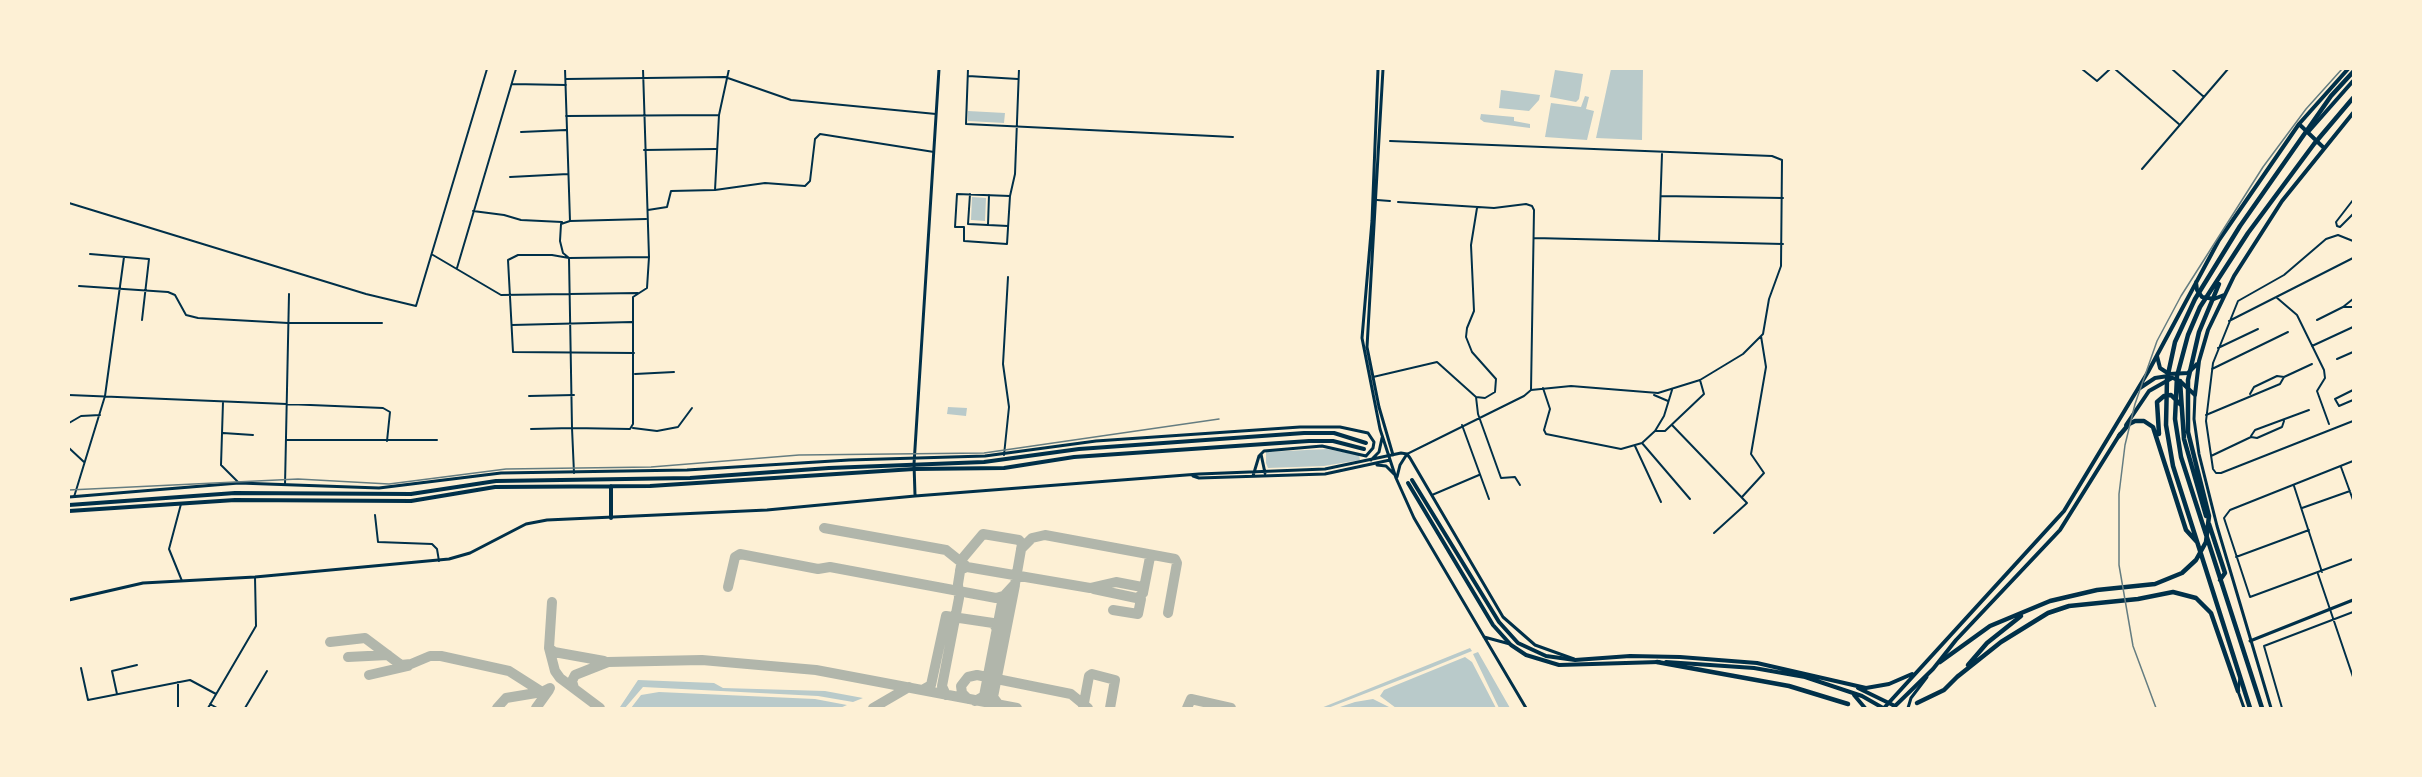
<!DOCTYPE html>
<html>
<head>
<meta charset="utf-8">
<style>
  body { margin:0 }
  #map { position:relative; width:2422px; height:777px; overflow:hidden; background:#fdf0d5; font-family:Karla,sans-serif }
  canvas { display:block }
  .frame { position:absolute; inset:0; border:70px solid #fdf0d5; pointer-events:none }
</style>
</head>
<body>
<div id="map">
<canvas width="2422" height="777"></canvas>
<div class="frame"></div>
</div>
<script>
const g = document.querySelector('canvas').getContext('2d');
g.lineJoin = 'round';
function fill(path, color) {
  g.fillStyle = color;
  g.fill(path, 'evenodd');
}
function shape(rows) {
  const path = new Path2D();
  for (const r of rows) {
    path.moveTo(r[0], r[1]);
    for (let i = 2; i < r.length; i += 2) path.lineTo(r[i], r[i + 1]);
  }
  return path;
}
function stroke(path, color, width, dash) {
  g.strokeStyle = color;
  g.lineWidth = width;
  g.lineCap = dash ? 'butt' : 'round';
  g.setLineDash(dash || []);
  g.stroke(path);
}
fill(shape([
  [1611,69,1643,69,1642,140,1596,138],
  [1555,70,1583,74,1579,99,1576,102,1550,97],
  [1501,90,1540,95,1539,100,1529,111,1499,108],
  [1585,96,1589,97,1586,109,1594,111,1587,140,1545,137,1551,103,1581,107],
  [968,111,1005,113,1004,123,968,121],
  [1481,114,1514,117,1514,121,1530,124,1530,128,1484,122,1480,119],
  [972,197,986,198,985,221,971,220],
  [948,407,967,408,966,416,947,414],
  [1327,449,1359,455,1360,460,1324,466,1268,468,1266,463,1266,452],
  [1470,648,1472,651,1428,669,1328,708,1321,708],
  [1478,652,1510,708,1499,708,1473,654],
  [1465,657,1472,662,1496,708,1396,708,1380,696,1384,690],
  [638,680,714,683,723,688,825,691,863,698,853,702,818,696,643,687,625,708,620,707],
  [659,692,815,699,847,705,840,708,631,708,641,695],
  [1373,699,1391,708,1337,708,1355,702]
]), '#b9caca');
stroke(shape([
  [824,528,946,550,966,566],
  [1021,549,1032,538,1045,535,1175,559,1177,563,1168,613],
  [960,570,967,567,1090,588,1116,582,1142,587,1143,593,1139,597],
  [728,587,735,557,740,554,818,569,830,567,996,598,1003,596],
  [1094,589,1141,599,1138,614,1113,610],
  [1143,593,1150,557,1148,554],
  [552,602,549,648,555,671,560,678,600,708],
  [330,642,365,638,401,665,411,664,430,656,441,656,509,671,542,692,550,688],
  [549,648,554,652,604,661],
  [348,657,388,655],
  [369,675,408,666],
  [574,688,572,681,575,675,608,662,702,660,816,670,1017,708],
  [922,690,931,685,946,616,993,623,997,629],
  [946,695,942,686,959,598,958,584,962,559,983,534,1019,540,1022,544,1015,584,1003,597,984,696,975,701],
  [968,699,962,693,961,686,968,677,977,675,1071,694,1088,708],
  [999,705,993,697,1015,585],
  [497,708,506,698,542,692],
  [536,708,549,690],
  [873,708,909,687],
  [1083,708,1089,676,1092,674,1115,680,1110,708],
  [1187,708,1191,699,1231,708]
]), '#b1b6ab', 10);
stroke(shape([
  [565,69,570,221,646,219],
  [968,69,966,124,1233,137],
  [2082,69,2097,81,2110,69],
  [2115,69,2180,125],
  [2172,69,2204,97],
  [968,76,1018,79],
  [566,79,725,77,791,100,936,114],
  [512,84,566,85],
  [566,116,719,115],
  [521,132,566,130],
  [1390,141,1772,156,1782,160,1781,266,1769,299,1763,334,1743,354,1700,380,1658,393,1571,386,1531,390],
  [644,150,716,149],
  [2142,169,2228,69],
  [510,177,568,174],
  [715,190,765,183,805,186,810,181,815,139,820,134,934,152],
  [970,194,968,224,1008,226],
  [1010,196,957,194,955,227,964,227,964,241,1007,244,1010,196,1015,174,1019,69],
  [1661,196,1783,198],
  [1377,200,1390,201],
  [2353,200,2336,222,2337,226,2340,227,2353,214],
  [1398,202,1494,208,1526,204,1532,206,1534,210,1531,390,1524,396,1407,454],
  [69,203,366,294,416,306,487,69],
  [648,210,667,207,671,191,715,190,719,115,729,69],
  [473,211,504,215,521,220,562,222],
  [988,225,989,195],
  [1534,238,1783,244],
  [1659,241,1662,154],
  [2353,241,2338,235,2326,239,2284,275,2238,301,2213,363,2206,421,2213,469,2216,473,2221,473,2353,421],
  [90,254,149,259,142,320],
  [433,255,501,295,638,293],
  [457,268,516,69],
  [79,286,168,292,175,295,186,315,198,318,288,323,382,323],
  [2276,297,2297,315,2324,370,2325,378,2317,391,2329,424],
  [2343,307,2353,307],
  [2317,320,2343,307,2353,299],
  [2229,321,2353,258],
  [512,325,632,322],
  [2312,346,2353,327],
  [2218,348,2258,329],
  [634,353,513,352,508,260,518,255,552,255,569,258,649,257],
  [2337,359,2353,352],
  [2212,369,2288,332],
  [635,374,674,372],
  [1373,377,1437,362,1476,397,1485,398,1495,392,1496,379,1472,352,1466,337,1467,328,1474,311,1471,245,1477,208],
  [1543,388,1550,409,1544,430,1546,434,1621,449,1642,443,1655,431,1664,416,1672,390],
  [2353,390,2335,399,2339,406,2353,400],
  [2250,394,2254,387,2277,376,2284,377,2312,364],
  [69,395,383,408,390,412,387,441],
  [1654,395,1668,401],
  [529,396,574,395],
  [1476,397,1478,414,1501,478,1515,477,1520,485],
  [223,402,221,465,239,483],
  [2206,415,2280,384,2284,377],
  [69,423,81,416,100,415],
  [1462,425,1489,499],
  [1672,425,1747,503,1714,533],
  [633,428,657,431,678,427,692,408],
  [531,429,572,428,569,258,563,253,560,241,561,224,570,221],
  [1655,431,1665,431,1704,394,1700,380],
  [223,433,253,435],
  [2251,436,2255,430,2309,410],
  [287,440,437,440],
  [1642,443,1690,499],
  [1635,446,1661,502],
  [69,448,84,462],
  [1004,455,1009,407,1003,364,1008,277],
  [2211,456,2251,437,2257,438,2282,427,2284,421],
  [2353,461,2230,510,2224,518,2250,597,2353,559],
  [2341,467,2353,500],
  [574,473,572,428,630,429,633,424,633,297,647,288,649,257,643,69],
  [285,485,289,294],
  [2294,486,2322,572],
  [1432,495,1479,475],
  [74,497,105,396,124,257],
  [1742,497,1764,473,1751,454,1766,367,1761,336],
  [181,504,169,549,182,581],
  [2302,508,2350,491],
  [375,515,378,542,432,544,437,549,439,561],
  [2236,557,2309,530],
  [2318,574,2353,677],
  [81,668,88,700,190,680,216,694],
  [117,694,112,671,137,665],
  [210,704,217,708],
  [178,707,178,682],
  [208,708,256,626,255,577],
  [245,708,267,671],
  [2282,708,2264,646,2353,612]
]), '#003049', 2);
stroke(shape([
  [1378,69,1372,221,1362,338,1380,429,1396,478,1414,518,1526,708],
  [1383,69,1367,347,1379,407,1393,455],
  [1261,454,1265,473],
  [1371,460,1379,452,1382,438],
  [1377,465,1386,466,1394,474],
  [1193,476,1199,478,1325,474,1390,460],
  [1397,477,1400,465,1407,454],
  [915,495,914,464,939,69],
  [69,497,239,483,379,488,501,473,687,470,849,460,985,456,1096,441,1300,427,1340,427,1368,433,1374,442,1373,448,1366,456,1322,446,1264,451,1259,456,1253,476],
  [69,600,143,583,255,577,449,559,470,553,526,524,547,520,767,510,915,496,1199,474,1325,469,1401,453,1407,454,1410,458,1503,617,1535,645,1574,659],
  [1484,637,1510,644],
  [2250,641,2353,600]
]), '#003049', 3);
stroke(shape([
  [2195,395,2194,419,2199,454,2217,526,2271,708],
  [2240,678,2238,691,2244,708],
  [1908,708,1911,698,1927,677]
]), '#003049', 3);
stroke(shape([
  [2299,124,2324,148],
  [2309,131,2353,81],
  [2196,282,2197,290,2202,297,2214,299,2224,295],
  [2157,356,2160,368,2169,374,2188,373,2197,364],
  [2140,388,2155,378,2168,376,2180,381,2195,395],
  [2195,395,2199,361,2208,330,2234,276,2282,201,2353,113],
  [2126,425,2149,391,2172,378],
  [1412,480,1499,622,1518,643,1546,656,1575,660,1630,656,1680,657,1757,663,1866,688,1889,684,1912,674],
  [1408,483,1493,625,1511,645,1526,655,1559,665,1659,662],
  [69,505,235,493,411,494,496,481,690,478,829,468,984,462,1079,449,1304,433,1334,433,1366,443],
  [69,511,235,500,411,501,495,487,650,486,914,469,1004,468,1074,457,1309,441,1333,441,1364,449],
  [611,518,611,486],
  [1666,662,1754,668,1805,677,1862,696,1883,708],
  [1858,688,1895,706],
  [1854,695,1865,708],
  [1884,708,2064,511,2148,372,2219,240,2299,124,2348,69],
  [1893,708,1933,669,1956,640,2060,530,2120,434]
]), '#003049', 4);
stroke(shape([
  [2180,381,2184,439,2206,516],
  [2159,434,2157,402,2164,396,2171,395,2181,405],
  [2119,436,2129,424,2135,421,2144,421,2153,427,2186,530,2197,542],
  [2209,524,2225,573,2220,580],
  [1657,662,1789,686,1848,704],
  [1940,662,1990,626,2050,601,2097,590,2155,584,2182,573,2196,560,2206,542,2209,516,2188,432,2188,380,2199,332,2219,284],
  [1968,665,1987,643,2021,616],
  [1957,677,2001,642,2048,613,2069,606,2138,599,2173,592,2196,598,2211,613,2238,691],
  [1917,703,1944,690,1958,676],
  [2250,708,2173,466,2166,425,2167,379,2175,342,2195,299,2240,226,2331,96,2353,72],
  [2262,708,2181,457,2175,419,2177,376,2188,335,2200,307,2248,233,2314,144,2353,98]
]), '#003049', 4.5);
stroke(shape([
  [69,490,298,479,389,484,506,469,651,467,799,455,984,453,1219,419],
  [2156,708,2133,646,2119,565,2119,494,2125,445,2135,404,2157,341,2181,296,2263,167,2306,109,2342,69]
]), '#657d81', 1.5);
</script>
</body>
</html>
